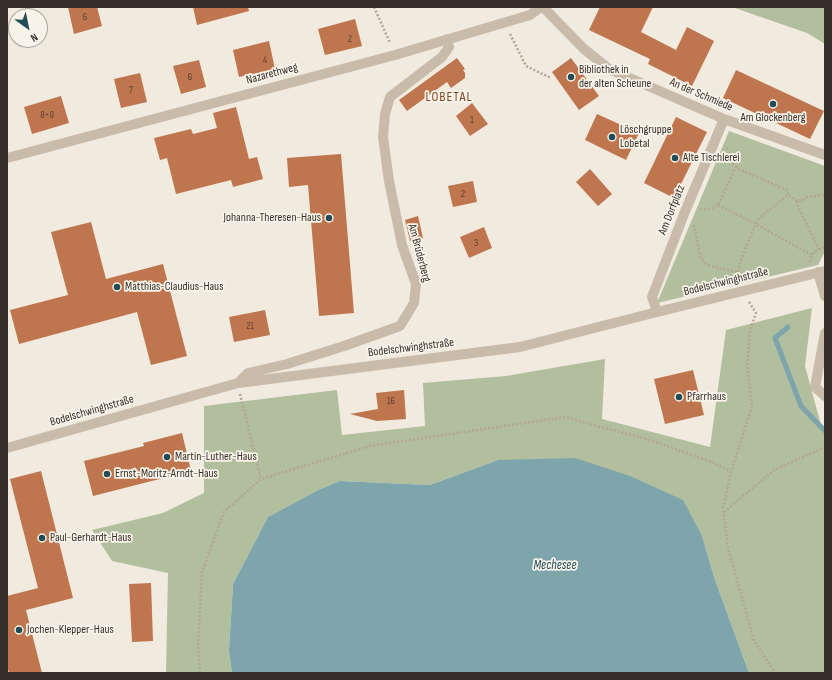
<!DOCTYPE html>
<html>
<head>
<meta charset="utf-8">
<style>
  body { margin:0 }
  #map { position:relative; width:832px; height:680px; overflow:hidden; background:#f1eade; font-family:"Sofia Sans Condensed",sans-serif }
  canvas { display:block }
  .frame { position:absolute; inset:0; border:8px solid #362f29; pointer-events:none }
  .north { position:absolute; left:8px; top:8px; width:40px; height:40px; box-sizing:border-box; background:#f9f4ea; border:1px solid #aba59d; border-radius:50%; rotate:147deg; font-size:11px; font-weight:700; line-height:16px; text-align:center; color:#362f29 }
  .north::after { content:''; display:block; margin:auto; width:14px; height:18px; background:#214c56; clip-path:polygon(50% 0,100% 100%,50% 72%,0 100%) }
</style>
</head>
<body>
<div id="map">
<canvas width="832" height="680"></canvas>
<div class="frame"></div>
<div class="north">N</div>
</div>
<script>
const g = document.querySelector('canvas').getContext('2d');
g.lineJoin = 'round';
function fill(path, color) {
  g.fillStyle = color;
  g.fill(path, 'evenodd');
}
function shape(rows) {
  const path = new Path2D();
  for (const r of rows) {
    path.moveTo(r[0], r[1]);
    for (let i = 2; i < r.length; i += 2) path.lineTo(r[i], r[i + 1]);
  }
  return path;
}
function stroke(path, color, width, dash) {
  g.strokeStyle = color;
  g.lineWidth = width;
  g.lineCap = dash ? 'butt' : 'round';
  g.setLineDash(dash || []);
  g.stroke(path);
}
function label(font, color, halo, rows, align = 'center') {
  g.font = font + ' "Sofia Sans Condensed",sans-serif';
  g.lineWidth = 3.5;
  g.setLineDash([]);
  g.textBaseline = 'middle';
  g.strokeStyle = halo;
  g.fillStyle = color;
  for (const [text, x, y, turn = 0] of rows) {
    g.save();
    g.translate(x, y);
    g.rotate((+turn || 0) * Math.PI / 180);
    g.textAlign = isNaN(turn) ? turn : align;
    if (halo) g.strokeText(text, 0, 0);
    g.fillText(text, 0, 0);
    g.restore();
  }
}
fill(shape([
  [732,7,825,7,825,44,807,33],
  [729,131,825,166,825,251,818,265,657,303],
  [812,308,805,366,821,425,825,427,825,673,749,673,715,580,702,536,498,460,430,485,340,481,318,490,268,517,233,584,229,651,232,673,166,673,168,573,112,561,92,530,163,513,204,493,204,406,337,390,342,435,425,426,423,383,506,376,605,359,602,419,710,447,726,330]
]), '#b1bf9e');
fill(shape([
  [575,458,630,476,683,500,702,536,715,580,749,673,232,673,229,651,233,584,268,517,318,490,340,481,430,485,498,460]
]), '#7ea5ac');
stroke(shape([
  [788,327,775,338,801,406,825,431]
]), '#7ea5ac', 5);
fill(shape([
  [68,7,97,7,102,26,74,34],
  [193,7,248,7,249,11,197,25],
  [600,7,653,7,641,32,676,50,687,27,714,41,692,86,648,64,650,59,589,30],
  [355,19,362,46,325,55,318,29],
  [269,41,275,69,239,77,233,50],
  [457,58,465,69,463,70,465,73,465,78,451,88,447,82,407,111,399,100],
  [571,58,599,96,579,110,552,72],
  [199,60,206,87,181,94,173,66],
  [736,70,824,111,810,139,723,98],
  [140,73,147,102,121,108,114,79],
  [61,96,69,123,32,134,24,107],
  [472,103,488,124,470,136,456,116],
  [236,107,249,159,257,157,263,179,233,187,231,180,176,194,167,158,160,160,154,138,191,129,193,134,217,128,213,113],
  [597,114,639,133,626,160,585,140],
  [676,117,707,132,674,198,644,183],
  [341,154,354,313,319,316,308,185,289,187,287,158],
  [590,169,612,194,598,206,576,182],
  [473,181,477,202,453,207,448,186],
  [418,216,423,238,410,241,405,220],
  [91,222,106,279,163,264,187,356,151,365,137,312,19,344,10,310,68,295,51,232],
  [484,227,492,248,469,258,460,237],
  [265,310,270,335,234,342,229,317],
  [693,370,704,415,665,424,654,379],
  [404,390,406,419,377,421,350,414,378,409,376,393],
  [182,433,191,471,93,496,84,461,144,446,143,443],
  [41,471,73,598,26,610,42,673,9,673,7,665,7,596,38,588,10,479],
  [151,583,153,641,132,642,129,584]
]), '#bf764e');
stroke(shape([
  [374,7,390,43],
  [510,34,526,66,551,78],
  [727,148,732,163,739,169,787,190,788,195],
  [797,201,797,205,819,249],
  [718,205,756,224,812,255],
  [700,209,711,209,718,205,736,167],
  [693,225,694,227,697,239,700,256,706,264,714,267,738,272],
  [810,262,811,257,814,252,825,247],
  [737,280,740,263,749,239,759,218,788,195,797,201,803,200,807,197,825,195],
  [749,302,756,313,750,330,747,366,752,406,731,472,723,508,728,548,754,640,775,673],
  [240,394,261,479],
  [724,512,774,470,825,447],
  [200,673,198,645,202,572,224,512,261,479,370,446,565,417,653,441,712,462,731,472]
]), '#b4a694', 2.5, [2, 2]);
stroke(shape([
  [543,7,584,49,609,69,724,119,825,155],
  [7,158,395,55,530,15,541,7],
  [818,272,825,296],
  [657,312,652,297,684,214,724,119],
  [825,333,815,387,825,396],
  [238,383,248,373,287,364,344,346,400,326,414,303,416,284,402,245,389,181,383,137,385,114,390,97,442,57,449,47,447,39],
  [7,448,238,383,520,347,657,312,825,271]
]), '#c9bbaa', 10);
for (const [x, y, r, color] of [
  [571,77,4,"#214c56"],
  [773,104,4,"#214c56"],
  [612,137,4,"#214c56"],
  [675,158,4,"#214c56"],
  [329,218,4,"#214c56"],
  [117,287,4,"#214c56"],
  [679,397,4,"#214c56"],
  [167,457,4,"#214c56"],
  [107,474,4,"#214c56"],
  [42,538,4,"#214c56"],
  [19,630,4,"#214c56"]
]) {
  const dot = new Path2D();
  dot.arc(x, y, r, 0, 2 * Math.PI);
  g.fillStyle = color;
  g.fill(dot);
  stroke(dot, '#f9f4ea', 1.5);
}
label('10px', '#584132', null, [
  ["6",85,17],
  ["2",350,39],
  ["4",265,60],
  ["6",190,77],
  ["7",131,90],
  ["8+9",47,115],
  ["1",472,120],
  ["2",463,194],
  ["3",476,243],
  ["21",250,326],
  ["16",391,401]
]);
label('12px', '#362f29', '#f9f4ea', [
  ["Bibliothek in",579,70],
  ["der alten Scheune",579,84],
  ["Am Glockenberg",773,118,"center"],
  ["Löschgruppe",620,130],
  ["Lobetal",620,144],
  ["Alte Tischlerei",683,158],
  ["Johanna-Theresen-Haus",321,218,"right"],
  ["Matthias-Claudius-Haus",125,287],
  ["Pfarrhaus",687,397],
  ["Martin-Luther-Haus",175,457],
  ["Ernst-Moritz-Arndt-Haus",115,474],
  ["Paul-Gerhardt-Haus",50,538],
  ["Jochen-Klepper-Haus",27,630]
], 'left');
label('12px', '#362f29', '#f9f4ea', [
  ["Nazarethweg",272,74,-15],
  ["An der Schmiede",701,95,23],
  ["Am Dorfplatz",672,210,-68],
  ["Am Brüderberg",419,253,75],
  ["Bodelschwinghstraße",726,282,-14],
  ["Bodelschwinghstraße",411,348,-7],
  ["Bodelschwinghstraße",92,411,-16]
]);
label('italic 13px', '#214c56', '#f9f4ea', [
  ["Mechesee",555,566]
]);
g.letterSpacing = '1px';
label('14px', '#814627', '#f9f4ea', [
  ["LOBETAL",449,97]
]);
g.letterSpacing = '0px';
</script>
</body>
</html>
